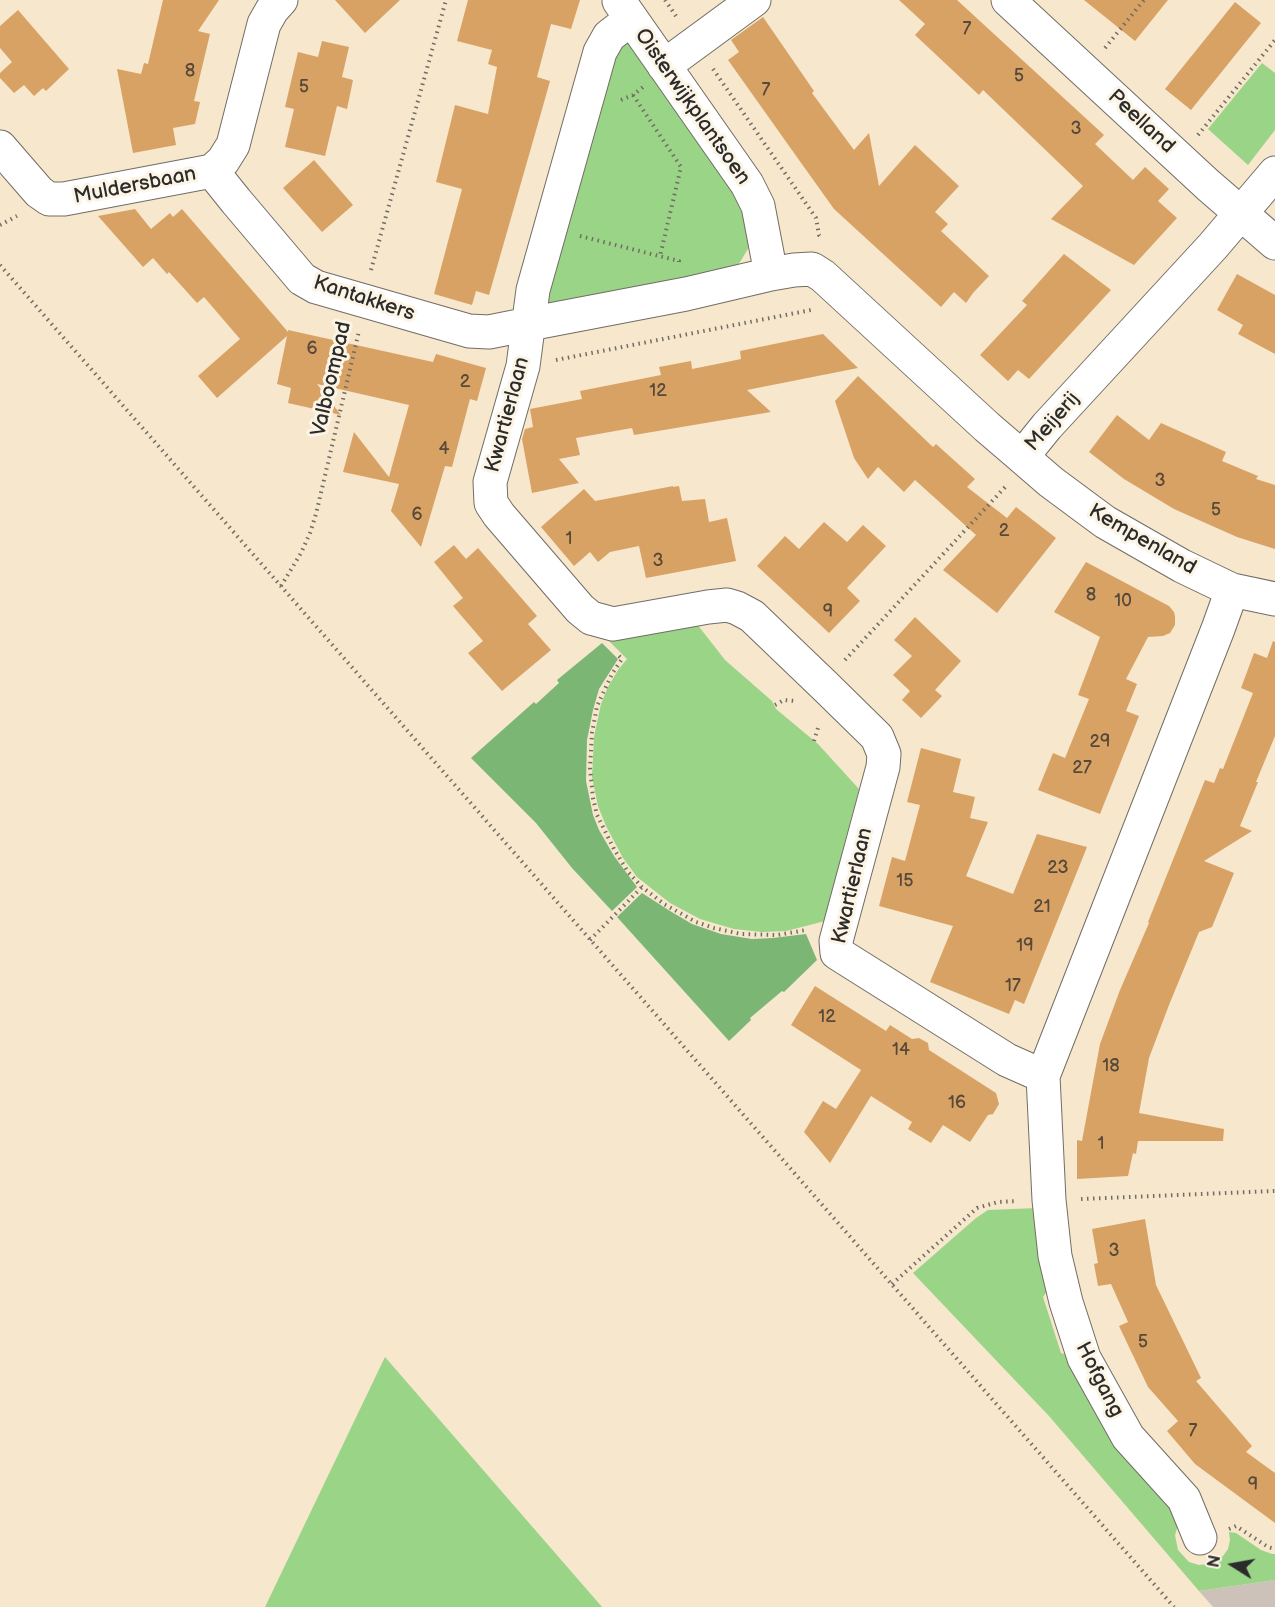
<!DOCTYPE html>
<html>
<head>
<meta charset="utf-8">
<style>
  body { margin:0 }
  #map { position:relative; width:1275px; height:1607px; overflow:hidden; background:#f6e7cd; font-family:"Balsamiq Sans",sans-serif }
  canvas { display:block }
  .north { position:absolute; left:1203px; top:1535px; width:60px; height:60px; -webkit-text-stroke:4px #fcf5e5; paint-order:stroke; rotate:281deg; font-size:16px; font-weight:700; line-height:24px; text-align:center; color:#2b2b2b }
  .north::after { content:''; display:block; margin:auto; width:21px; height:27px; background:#2b2b2b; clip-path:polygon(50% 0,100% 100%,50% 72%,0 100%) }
</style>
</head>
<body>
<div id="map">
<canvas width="1275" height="1607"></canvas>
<div class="north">N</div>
</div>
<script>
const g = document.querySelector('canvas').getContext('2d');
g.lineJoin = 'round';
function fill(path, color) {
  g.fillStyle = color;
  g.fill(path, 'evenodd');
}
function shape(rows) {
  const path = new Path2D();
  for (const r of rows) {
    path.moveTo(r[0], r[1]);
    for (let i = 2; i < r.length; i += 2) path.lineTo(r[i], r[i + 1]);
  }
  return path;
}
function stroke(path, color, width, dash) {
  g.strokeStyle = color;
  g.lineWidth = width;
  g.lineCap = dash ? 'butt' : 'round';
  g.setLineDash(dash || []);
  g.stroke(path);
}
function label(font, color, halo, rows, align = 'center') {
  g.font = font + ' "Balsamiq Sans",sans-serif';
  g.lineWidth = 6;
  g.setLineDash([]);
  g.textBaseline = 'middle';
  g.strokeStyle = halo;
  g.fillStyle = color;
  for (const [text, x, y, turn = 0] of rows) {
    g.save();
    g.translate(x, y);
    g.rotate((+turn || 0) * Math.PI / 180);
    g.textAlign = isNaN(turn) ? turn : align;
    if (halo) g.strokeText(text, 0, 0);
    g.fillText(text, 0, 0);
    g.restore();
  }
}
fill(shape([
  [1275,1580,1275,1607,1213,1607,1199,1591]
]), '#cdc2b9');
fill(shape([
  [628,41,744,201,751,239,749,247,740,262,733,270,549,304,545,300,610,52],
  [1262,63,1275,73,1275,130,1248,165,1208,129],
  [693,619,725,660,772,701,776,709,818,744,859,789,842,853,847,866,833,919,786,931,762,932,734,929,700,919,670,903,637,877,623,858,606,826,598,806,592,777,594,737,601,704,608,687,618,670,627,659,608,640],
  [1039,1208,1051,1286,1043,1297,1061,1353,1074,1357,1180,1518,1175,1535,1178,1550,1189,1562,1199,1565,1209,1564,1223,1556,1228,1549,1230,1540,1229,1532,1236,1533,1261,1550,1272,1554,1275,1554,1275,1580,1199,1591,1049,1416,913,1273,976,1218,988,1210],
  [385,1357,602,1607,265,1607]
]), '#9ad487');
fill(shape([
  [602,643,618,659,599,689,593,710,587,740,586,781,593,815,599,830,614,856,637,887,612,911,572,868,536,823,471,758,534,702,536,704,559,683,557,680],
  [642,893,670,911,692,924,721,934,752,939,773,938,806,934,817,960,784,992,782,991,750,1018,751,1020,729,1041,617,917]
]), '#7bb674');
fill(shape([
  [163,0,219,0,198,31,210,34,194,101,200,102,195,124,173,128,176,145,133,153,117,69,141,74,144,63,148,64],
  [335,0,400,0,365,33],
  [468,0,580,0,571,29,551,24,537,77,550,81,543,106,489,295,476,291,472,305,434,294,462,189,436,182,455,105,488,114,497,67,488,64,492,50,457,41],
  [899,0,957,0,1104,135,1095,144,1133,180,1145,167,1169,189,1158,201,1177,218,1134,265,1051,219,1083,186,983,90,979,95,915,35,925,24],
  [1084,0,1168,0,1135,41],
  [1235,2,1261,23,1191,110,1165,89],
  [18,10,69,69,46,91,43,88,34,96,24,85,14,93,0,78,0,73,12,62,0,48,0,26],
  [763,17,814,91,812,93,854,150,869,133,879,186,915,145,959,186,935,212,948,224,941,231,989,276,973,293,966,303,954,292,941,307,834,209,799,160,728,60,739,52,731,40],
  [322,41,349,47,342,77,353,80,347,109,337,106,325,156,285,147,294,109,285,107,298,52,318,57],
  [314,160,353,205,322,232,283,188],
  [135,209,151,229,170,213,173,217,182,209,288,332,288,330,433,362,436,354,486,368,477,401,470,399,452,467,445,466,421,547,391,511,399,484,343,472,354,432,389,477,409,405,317,384,341,415,288,403,291,388,277,384,287,336,217,398,198,376,240,339,204,297,197,303,169,272,167,274,153,258,143,267,98,216],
  [1064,254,1111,290,1029,379,1018,370,1008,381,980,355,1027,305,1022,301],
  [1237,274,1275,295,1275,354,1238,334,1243,325,1217,310],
  [823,334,858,368,747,390,771,412,634,435,632,428,576,438,580,455,559,459,579,483,532,493,522,439,525,429,533,427,530,409,582,399,580,391,661,375,659,367,691,361,692,369,717,364,741,359,740,351],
  [858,376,933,447,936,444,975,479,967,487,1007,518,1016,507,1056,538,997,613,943,570,976,535,915,480,904,492,878,467,868,479,854,458,835,401],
  [1117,415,1149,440,1161,423,1226,452,1222,461,1258,476,1256,479,1275,485,1275,549,1237,537,1174,509,1124,479,1089,452],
  [673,486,673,487,679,486,682,501,705,499,709,522,727,518,736,561,646,578,639,546,610,552,598,562,590,552,574,566,541,527,584,489,595,501],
  [824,522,847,542,863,525,886,546,847,588,860,601,829,633,757,566,785,536,799,549],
  [454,545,466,559,478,548,537,616,528,624,551,650,502,691,468,653,483,641,453,606,463,598,434,562],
  [1086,562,1169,606,1174,612,1175,616,1175,625,1170,633,1163,636,1148,637,1126,679,1137,684,1126,711,1139,716,1100,814,1038,790,1053,753,1065,758,1089,699,1078,695,1100,637,1054,612],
  [915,617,961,661,935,690,942,696,921,718,902,700,910,691,893,675,912,656,894,640],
  [1273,641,1275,642,1275,736,1256,782,1258,782,1240,826,1252,831,1204,861,1234,873,1212,927,1199,932,1169,1005,1149,1058,1139,1113,1224,1129,1223,1141,1138,1141,1136,1154,1133,1153,1128,1176,1077,1179,1077,1140,1082,1141,1100,1044,1120,990,1149,923,1148,922,1205,780,1214,783,1220,768,1223,769,1253,693,1241,688,1254,653,1267,658],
  [921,748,961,759,953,792,975,797,970,818,988,822,966,876,1013,894,1037,834,1087,847,1024,1004,1015,1000,1009,1014,930,982,953,926,879,906,892,857,905,861,920,805,907,802],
  [815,986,886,1031,890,1025,912,1039,919,1038,928,1043,929,1050,996,1093,999,1104,993,1114,988,1115,970,1142,943,1125,931,1143,908,1129,912,1122,871,1096,830,1163,804,1132,823,1101,836,1109,861,1070,791,1025],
  [1145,1219,1156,1285,1201,1378,1196,1381,1252,1446,1246,1452,1275,1473,1275,1523,1195,1464,1167,1431,1178,1421,1148,1387,1119,1326,1128,1322,1111,1284,1098,1286,1094,1264,1098,1263,1092,1229]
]), '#d9a265');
const minor = shape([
  [1008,0,1208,185,1275,243],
  [631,19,609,36,600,52,533,290,523,366,490,482,491,503,499,515,580,609,591,618,613,624,708,607,727,605,737,608,752,616,825,686,877,737,884,754,883,767,836,941,837,953,1007,1060,1043,1076,1218,629,1232,590],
  [664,66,754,0],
  [0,147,39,192,49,199,64,199,212,171,223,161,233,145,264,24,272,10,281,0],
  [212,171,236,201,302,279,316,287,469,331,489,332,529,324,686,294,771,274,758,206,747,184,619,1],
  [771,274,794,270,812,269,823,276,987,427,1022,457,1047,426,1213,246,1275,173],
  [1022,457,1051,482,1105,522,1182,566,1232,590,1275,599],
  [1043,1076,1049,1200,1055,1256,1066,1302,1084,1358,1128,1437,1184,1499,1200,1538]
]);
stroke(minor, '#726d64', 35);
stroke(shape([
  [665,0,676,16],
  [1105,48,1144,0],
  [713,69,816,218,819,235,822,238],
  [633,95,681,167,660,256],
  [621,100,633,95,643,87],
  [1198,135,1275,40],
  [0,225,17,216],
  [580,236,679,261,679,262],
  [0,265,1174,1607],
  [371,270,446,0],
  [556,360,811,310],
  [281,586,301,553,310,533,316,514,359,331],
  [619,656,622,659,612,674,597,706,592,733,590,768,593,798,597,815,614,849,628,872,642,887,664,904,696,922,714,928,741,934,777,935,806,930],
  [845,660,1007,485],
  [775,705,784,700,795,701],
  [814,741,818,728,817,724],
  [590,940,642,887],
  [1081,1199,1275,1191],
  [892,1284,977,1208,998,1202,1016,1201],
  [1229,1529,1236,1526,1268,1547,1275,1549]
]), '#726d64', 4, [1.5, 4.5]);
stroke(minor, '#fff', 33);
label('18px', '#56493a', null, [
  ["7",967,29],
  ["8",190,71],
  ["5",1019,76],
  ["5",304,87],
  ["7",766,90],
  ["3",1076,129],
  ["6",312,349],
  ["2",465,382],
  ["12",658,391],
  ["4",444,449],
  ["3",1160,481],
  ["5",1216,510],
  ["6",417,515],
  ["2",1004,531],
  ["1",569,539],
  ["3",658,561],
  ["8",1091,595],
  ["10",1123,601],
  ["9",828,612],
  ["29",1100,742],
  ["27",1082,768],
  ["23",1058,868],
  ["15",905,881],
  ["21",1042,907],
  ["19",1025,946],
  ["17",1013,986],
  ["12",827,1017],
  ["14",901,1050],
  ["18",1111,1066],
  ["16",957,1103],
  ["1",1101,1144],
  ["3",1114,1251],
  ["5",1143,1342],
  ["7",1193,1431],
  ["9",1253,1485]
]);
label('21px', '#2b2b2b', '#fcf5e5', [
  ["Oisterwijkplantsoen",692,107,55],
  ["Peelland",1141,122,43],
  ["Muldersbaan",135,186,-11],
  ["Kantakkers",364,299,18],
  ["Valboompad",332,379,-77],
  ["Kwartierlaan",508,415,-75],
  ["Meijerij",1053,422,-49],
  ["Kempenland",1142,540,30],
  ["Kwartierlaan",853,886,-77],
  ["Hofgang",1099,1380,63]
]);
</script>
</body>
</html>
